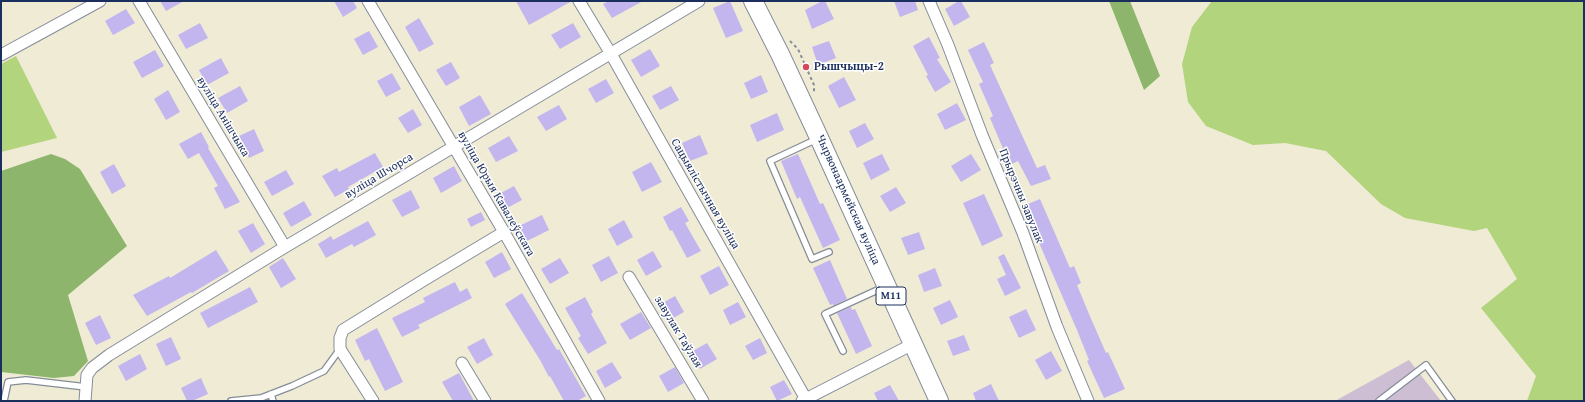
<!DOCTYPE html>
<html>
<head>
<meta charset="utf-8">
<style>
  body { margin:0 }
  #map { position:relative; width:1585px; height:402px; overflow:hidden; background:#efebd4; font-family:"Gentium Book Plus",serif }
  canvas { display:block }
  .frame { position:absolute; inset:0; border:2px solid #1b2f5e; pointer-events:none }
</style>
</head>
<body>
<div id="map">
<canvas width="1585" height="402"></canvas>
<div class="frame"></div>
</div>
<script>
const g = document.querySelector('canvas').getContext('2d');
g.lineJoin = 'round';
function fill(path, color) {
  g.fillStyle = color;
  g.fill(path, 'evenodd');
}
function shape(rows) {
  const path = new Path2D();
  for (const r of rows) {
    path.moveTo(r[0], r[1]);
    for (let i = 2; i < r.length; i += 2) path.lineTo(r[i], r[i + 1]);
  }
  return path;
}
function stroke(path, color, width, dash) {
  g.strokeStyle = color;
  g.lineWidth = width;
  g.lineCap = dash ? 'butt' : 'round';
  g.setLineDash(dash || []);
  g.stroke(path);
}
function label(font, color, halo, rows, align = 'center') {
  g.font = font + ' "Gentium Book Plus",serif';
  g.lineWidth = 3;
  g.setLineDash([]);
  g.textBaseline = 'middle';
  g.strokeStyle = halo;
  g.fillStyle = color;
  for (const [text, x, y, turn = 0] of rows) {
    g.save();
    g.translate(x, y);
    g.rotate((+turn || 0) * Math.PI / 180);
    g.textAlign = isNaN(turn) ? turn : align;
    if (halo) g.strokeText(text, 0, 0);
    g.fillText(text, 0, 0);
    g.restore();
  }
}
fill(shape([
  [1409,360,1441,401,1335,401]
]), '#cdbed3');
fill(shape([
  [1212,1,1584,1,1584,401,1527,401,1536,376,1481,308,1517,279,1487,228,1474,231,1405,218,1381,204,1326,151,1285,143,1253,145,1206,126,1188,102,1182,64,1192,27],
  [16,56,57,138,1,152,1,64]
]), '#b2d47c');
fill(shape([
  [1109,1,1130,1,1160,76,1144,90],
  [51,154,65,159,80,169,127,246,68,295,88,361,74,376,54,378,1,372,1,171]
]), '#8db66c');
fill(shape([
  [160,1,184,1,166,11],
  [334,1,353,1,357,8,343,17],
  [516,1,572,1,529,25],
  [609,1,643,1,612,18,603,4],
  [730,1,743,31,726,38,713,8],
  [822,1,825,1,834,19,812,29,805,10],
  [894,1,915,1,918,10,900,17],
  [959,1,961,1,970,17,954,26,945,9],
  [126,9,135,23,113,35,105,21],
  [419,18,434,44,419,52,405,27],
  [200,23,208,38,186,49,178,35],
  [573,23,581,37,560,49,551,35],
  [369,31,378,47,363,55,354,39],
  [929,37,940,58,937,59,951,82,935,92,926,76,928,75,913,46],
  [829,41,836,58,818,65,812,47],
  [984,42,994,63,990,65,1037,168,1045,165,1051,179,1031,186,1018,161,1010,165,990,118,993,116,979,84,983,82,968,50],
  [650,49,660,66,641,77,631,60],
  [155,50,164,66,142,78,133,62],
  [221,58,229,73,207,85,199,70],
  [451,62,460,78,446,86,436,70],
  [392,73,401,89,386,97,377,81],
  [761,75,768,92,751,99,744,83],
  [844,77,856,100,839,108,828,86],
  [606,79,614,93,596,103,588,89],
  [240,86,248,101,227,113,218,98],
  [671,86,679,100,660,110,652,96],
  [168,90,180,112,166,120,154,99],
  [480,95,491,114,469,126,459,107],
  [957,103,966,120,945,130,937,114],
  [559,105,567,119,546,131,537,117],
  [413,109,422,125,408,133,398,118],
  [777,113,784,130,757,142,750,125],
  [865,123,874,139,857,148,849,131],
  [254,129,264,151,249,158,239,136],
  [201,132,209,147,208,148,240,202,225,209,214,188,218,186,199,153,188,159,179,144],
  [700,135,708,154,690,161,682,143],
  [509,136,518,151,496,162,488,148],
  [375,153,383,167,348,187,349,189,335,197,322,176,337,168,339,172],
  [798,154,820,204,823,203,840,240,823,248,800,197,797,199,781,161],
  [882,154,890,170,871,180,863,163],
  [971,154,981,170,961,182,951,166],
  [651,162,662,182,642,192,632,172],
  [114,164,126,186,112,194,100,172],
  [454,166,462,181,441,193,433,178],
  [286,170,294,184,272,196,264,182],
  [514,186,522,200,507,208,499,194],
  [896,187,906,203,890,212,880,196],
  [411,190,420,208,402,217,392,200],
  [984,194,1003,236,982,246,963,203],
  [1040,199,1070,268,1074,266,1081,283,1077,285,1089,314,1106,353,1108,352,1125,389,1104,398,1087,361,1089,360,1077,330,1023,206],
  [304,201,312,215,291,227,283,213],
  [681,207,689,221,685,223,701,251,687,258,672,230,670,231,663,217],
  [481,212,485,220,471,227,467,219],
  [542,215,549,230,527,241,519,226],
  [624,220,633,237,617,246,608,229],
  [368,221,376,235,354,247,352,244,326,258,318,244,331,236,333,240],
  [253,223,265,244,251,253,238,231],
  [919,232,925,249,908,255,901,238],
  [216,250,229,271,192,293,191,292,147,316,133,295,169,276,170,278],
  [653,251,662,267,646,276,637,260],
  [502,252,511,269,494,278,485,262],
  [1004,254,1021,288,1005,296,997,279,1006,275,998,257],
  [609,256,618,273,601,282,592,265],
  [283,258,296,279,281,288,269,267],
  [560,258,569,273,550,284,541,269],
  [830,260,847,299,833,306,833,304,830,305,813,268],
  [719,266,729,285,710,295,700,276],
  [935,268,942,286,924,292,918,275],
  [455,282,460,292,467,288,472,298,418,325,420,328,402,337,392,318,425,302,423,298],
  [250,287,258,302,208,328,200,313],
  [522,293,557,350,559,349,586,396,577,401,564,401,550,376,549,377,540,360,505,304],
  [675,296,684,312,668,321,659,305],
  [585,297,593,312,591,314,607,343,588,354,578,338,581,336,565,308],
  [950,300,958,317,941,325,933,308],
  [738,302,746,317,730,325,723,310],
  [851,307,852,310,855,309,872,346,856,354,837,313],
  [1026,309,1036,330,1019,338,1009,317],
  [641,312,651,328,630,340,620,324],
  [100,315,111,338,96,345,85,323],
  [377,328,403,382,385,391,369,359,365,361,355,340],
  [964,335,970,350,953,356,947,341],
  [171,337,181,359,166,366,156,344],
  [484,338,493,355,477,364,467,347],
  [760,338,767,353,753,360,745,346],
  [707,343,717,359,700,369,691,352],
  [1051,351,1062,371,1046,380,1035,360],
  [140,354,147,369,126,381,118,366],
  [612,362,622,378,605,388,596,371],
  [675,367,684,383,668,392,659,376],
  [459,373,474,401,453,401,442,382],
  [201,378,208,394,192,401,187,401,181,388],
  [784,380,792,394,777,401,770,387],
  [991,384,999,401,976,401,973,393],
  [890,385,899,401,878,401,874,393]
]), '#c3b6ee');
const service = shape([
  [817,139,770,161,812,259,829,252],
  [843,351,825,314,884,287],
  [271,394,273,401],
  [4,401,8,382,26,380,86,387],
  [231,401,261,398,292,386,324,371,340,349],
  [1379,401,1426,365,1452,401]
]);
const minor = shape([
  [139,1,285,247],
  [368,1,504,232,599,401],
  [579,1,611,54,807,401],
  [929,1,948,45,982,135,1023,233,1057,327,1088,401],
  [1,55,100,1],
  [629,277,703,401],
  [462,363,485,401],
  [85,401,87,375,92,368,109,355,285,247,699,1],
  [373,401,340,349,340,338,343,330,424,280,504,232],
  [802,401,913,344]
]);
const trunk = shape([
  [753,1,780,54,815,129,939,401]
]);
stroke(service, '#858d99', 8);
stroke(minor, '#858d99', 13);
stroke(trunk, '#858d99', 20);
stroke(shape([
  [790,41,798,49,814,85,814,92]
]), '#858d99', 2, [3, 3]);
stroke(service, '#fff', 5.5);
stroke(minor, '#fff', 11);
stroke(trunk, '#fff', 18);
for (const [x, y, r, color] of [
  [806,67,4,"#d1495b"]
]) {
  const dot = new Path2D();
  dot.arc(x, y, r, 0, 2 * Math.PI);
  g.fillStyle = color;
  g.fill(dot);
  stroke(dot, '#fff', 1.5);
}
for (const [x, y, w] of [
  [891,296,30]
]) {
  const box = new Path2D();
  box.roundRect(x - w / 2, y - 9, w, 18, 3);
  g.fillStyle = '#fff';
  g.fill(box);
  stroke(box, '#1b2f5e', 1);
}
label('bold 11px', '#1b2f5e', null, [
  ["М11",891,296]
]);
label('bold 12px', '#1b2f5e', '#fff', [
  ["Рышчыцы-2",814,67]
], 'left');
label('12px', '#1b2f5e', '#fff', [
  ["вуліца Анішчыка",223,117,59],
  ["вуліца Шчорса",379,176,-31],
  ["вуліца Юрыя Кавалеўскага",496,194,60],
  ["Сацыялістычная вуліца",705,194,60],
  ["Прырэчны завулак",1021,196,68],
  ["Чырвонаармейская вуліца",848,200,66],
  ["завулак Таўлая",678,332,59]
]);
</script>
</body>
</html>
